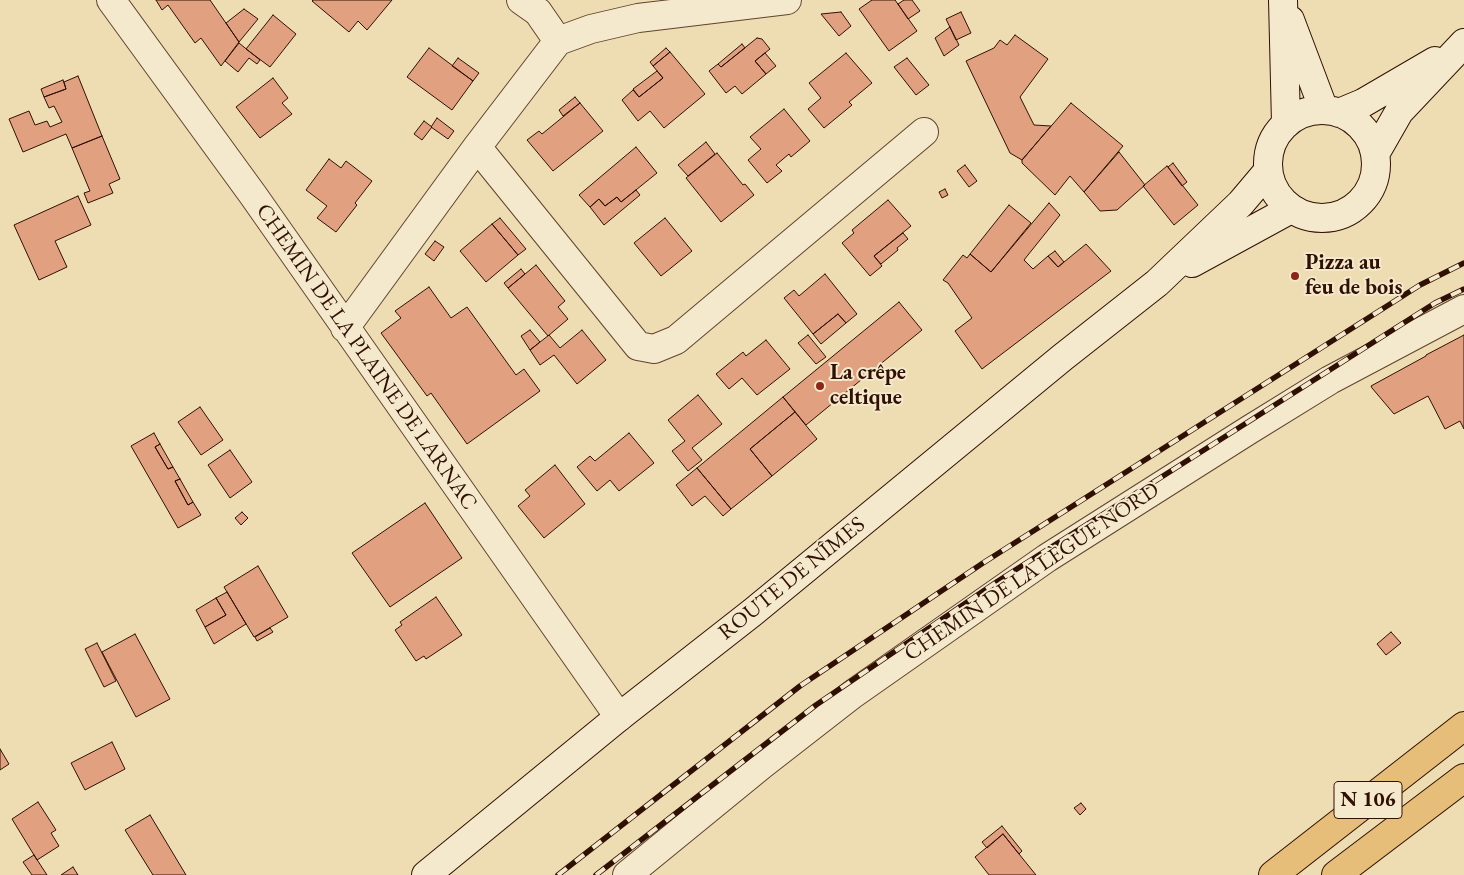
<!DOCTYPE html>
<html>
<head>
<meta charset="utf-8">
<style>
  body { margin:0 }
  canvas { display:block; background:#eedcb2 }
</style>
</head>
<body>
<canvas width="1464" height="875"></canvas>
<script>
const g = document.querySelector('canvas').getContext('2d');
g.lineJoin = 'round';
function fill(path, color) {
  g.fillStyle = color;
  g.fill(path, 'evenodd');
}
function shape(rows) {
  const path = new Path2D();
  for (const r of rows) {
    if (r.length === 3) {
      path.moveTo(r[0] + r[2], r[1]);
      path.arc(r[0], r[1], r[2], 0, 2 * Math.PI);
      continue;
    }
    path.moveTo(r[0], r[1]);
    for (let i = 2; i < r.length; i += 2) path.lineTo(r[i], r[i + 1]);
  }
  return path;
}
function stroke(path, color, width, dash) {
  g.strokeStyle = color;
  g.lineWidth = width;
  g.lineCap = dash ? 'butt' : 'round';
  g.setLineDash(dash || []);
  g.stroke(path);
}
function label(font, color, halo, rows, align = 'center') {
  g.font = font + ' "EB Garamond",serif';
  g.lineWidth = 4;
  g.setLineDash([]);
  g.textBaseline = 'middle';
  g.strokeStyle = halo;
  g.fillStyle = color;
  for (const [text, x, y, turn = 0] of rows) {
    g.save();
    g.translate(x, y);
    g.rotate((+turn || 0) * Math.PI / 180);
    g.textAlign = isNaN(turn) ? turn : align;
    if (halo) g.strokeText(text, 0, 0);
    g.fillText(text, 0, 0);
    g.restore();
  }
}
const building = shape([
  [156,0,210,0,239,42,221,66,201,38,195,43,168,5,162,10,156,0],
  [313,0,392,0,367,30,358,21,349,32,312,1,313,0],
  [872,0,895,0,917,31,889,51,859,9,872,0],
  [904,0,912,0,920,11,908,19,898,4,904,0],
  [244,9,258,19,239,42,226,23,244,9],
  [841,12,851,26,839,36,821,14,841,12],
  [961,12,971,33,956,40,946,19,961,12],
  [273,15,296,34,270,67,246,49,273,15],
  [950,27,959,45,944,56,935,38,950,27],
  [1015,35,1048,59,1020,97,1034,125,1051,126,1022,160,1010,153,966,61,994,48,1000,40,1007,45,1015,35],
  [757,38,762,39,770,49,755,61,766,74,742,94,735,86,726,93,709,71,718,64,721,67,757,38],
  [239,43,260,60,257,64,249,58,238,72,225,61,239,43],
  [742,44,745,48,721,67,718,64,742,44],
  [429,48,473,81,452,110,407,77,429,48],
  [666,48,670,52,653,66,650,62,666,48],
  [670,52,705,94,664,128,650,111,638,121,622,100,633,90,639,97,663,78,653,66,670,52],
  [765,53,776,66,766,74,755,61,765,53],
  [846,53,872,83,849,102,852,105,824,128,808,109,821,98,809,83,846,53],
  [458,58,479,73,473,81,452,66,458,58],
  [907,58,929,85,916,95,894,67,907,58],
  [657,71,663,78,639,97,633,89,657,71],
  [78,76,102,136,72,148,66,134,23,152,9,119,29,111,35,125,47,121,50,127,62,122,54,106,49,108,44,97,66,89,64,82,78,76],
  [273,78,288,98,282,103,292,114,260,138,236,107,273,78],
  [63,80,66,89,44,97,41,89,63,80],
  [575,97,580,103,563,116,559,110,575,97],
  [580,103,603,131,553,171,527,140,539,131,542,134,580,103],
  [1071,103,1123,146,1084,192,1070,176,1055,195,1022,163,1022,160,1071,103],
  [784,109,810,141,791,157,789,154,776,165,782,171,767,183,748,160,761,149,750,137,784,109],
  [437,118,454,131,448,139,431,127,437,118],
  [424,121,432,127,422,140,414,134,424,121],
  [102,136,120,179,109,184,113,193,88,203,84,193,90,191,72,148,102,136],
  [706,142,715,154,688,176,678,165,706,142],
  [636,147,657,173,621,202,617,197,605,206,599,199,590,207,579,195,636,147],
  [1119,152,1145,185,1117,210,1100,211,1084,192,1119,152],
  [717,153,743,185,745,184,754,195,721,222,686,178,717,153],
  [329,159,341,168,346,161,372,181,355,203,357,205,336,232,317,218,327,206,306,190,329,159],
  [1173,163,1187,182,1182,186,1168,167,1173,163],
  [965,165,977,181,969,187,957,171,965,165],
  [1167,166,1198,205,1174,225,1143,186,1167,166],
  [945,189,948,195,942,198,939,192,945,189],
  [636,190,640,195,604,225,590,207,599,199,605,206,617,197,621,202,636,190],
  [78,196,91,225,55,241,67,267,39,280,14,225,78,196],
  [888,200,911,226,874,256,882,266,870,276,842,243,854,233,852,230,888,200],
  [1049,203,1060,215,1024,260,1033,269,1048,256,1058,267,1086,244,1111,271,982,369,955,331,972,318,948,283,943,280,963,255,967,258,970,254,991,272,1049,203],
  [1009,205,1031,223,991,272,970,254,1009,205],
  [500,218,526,249,518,255,492,224,500,218],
  [665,218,692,251,661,276,634,243,665,218],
  [492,224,518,255,486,282,460,251,492,224],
  [903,233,908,239,897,248,898,250,881,264,874,256,903,233],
  [435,241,444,247,434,261,425,254,435,241],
  [1055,251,1064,262,1058,267,1048,256,1055,251],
  [536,265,565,301,558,307,568,319,548,336,508,288,536,265],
  [521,269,525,274,508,288,504,283,521,269],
  [825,274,857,314,846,323,838,314,813,334,784,298,794,290,799,296,825,274],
  [429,287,451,318,467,307,516,375,524,369,540,391,467,444,431,393,427,396,381,333,401,318,395,311,429,287],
  [899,302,922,330,806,425,783,397,899,302],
  [838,314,846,323,821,344,813,334,838,314],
  [530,330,540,342,530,350,521,336,530,330],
  [582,330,606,360,577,384,554,355,540,365,530,350,549,335,560,348,582,330],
  [808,335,826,357,816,364,798,343,808,335],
  [1464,335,1464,429,1460,421,1445,429,1428,396,1394,414,1372,388,1371,386,1426,356,1426,355,1464,335],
  [766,340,790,369,757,395,742,378,729,389,716,374,743,352,746,356,766,340],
  [698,395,722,424,692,448,702,460,688,471,672,451,685,441,668,420,698,395],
  [783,397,795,412,750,449,772,476,731,509,697,468,783,397],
  [200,407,223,440,201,455,178,422,200,407],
  [795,412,817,439,772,476,750,449,795,412],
  [154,433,160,444,155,447,168,469,173,467,180,479,175,481,188,505,193,502,201,515,178,528,131,446,154,433],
  [629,433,654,463,619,491,610,480,597,491,577,467,590,456,595,461,629,433],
  [160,444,173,467,168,469,155,447,160,444],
  [230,450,252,482,230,498,208,465,230,450],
  [555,465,585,504,544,538,518,506,530,496,525,490,555,465],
  [697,468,731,509,723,516,705,496,692,506,676,485,697,468],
  [180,479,193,502,188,505,175,481,180,479],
  [425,503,462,558,390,607,352,553,425,503],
  [242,512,248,518,241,525,235,518,242,512],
  [258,566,288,617,254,637,224,587,258,566],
  [227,592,246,624,214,644,205,627,226,615,216,598,227,592],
  [436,597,462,635,426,659,424,656,416,661,395,630,402,625,400,622,436,597],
  [216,598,226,615,205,627,196,610,216,598],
  [270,628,273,632,257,641,255,637,270,628],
  [1391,632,1401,643,1386,655,1377,644,1391,632],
  [135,634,170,699,136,717,102,652,135,634],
  [97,643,116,681,104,687,85,649,97,643],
  [112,742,125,769,85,790,71,763,112,742],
  [0,749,9,764,0,770,0,749],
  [38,802,56,830,51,833,59,846,37,860,12,819,38,802],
  [1081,803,1086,809,1080,815,1074,808,1081,803],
  [150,815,186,875,153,875,125,830,150,815],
  [1002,826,1022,851,1019,854,1003,834,987,848,982,842,1002,826],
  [1003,834,1019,854,1036,875,989,875,975,857,1003,834],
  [34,855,47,875,32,875,23,862,34,855],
  [73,867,78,875,61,875,73,867]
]);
fill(building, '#e1a181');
stroke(building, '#301101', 1);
const street = shape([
  [111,0,253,195,619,717],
  [521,0,538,12,558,41],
  [477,147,638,346,654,349,676,340,924,132],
  [345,328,477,147,558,41,591,29,638,18,787,0],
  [627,875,763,764,853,694,1047,558,1249,430,1330,380,1464,309]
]);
const secondary = shape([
  [1283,0,1286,124],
  [1290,20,1324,110],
  [1322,164,54],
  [1339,113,1363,103,1435,61],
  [1375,154,1399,112,1464,43],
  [1192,263,1291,209],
  [426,875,619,717,753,612,1063,357,1157,283,1241,203,1268,171]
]);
const highway = shape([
  [1273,875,1464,726],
  [1336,875,1464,778]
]);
stroke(street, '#60442d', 30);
stroke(secondary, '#301101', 30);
stroke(highway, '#301101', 30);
stroke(street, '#f4e8cd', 28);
stroke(secondary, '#f4e8cd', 28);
stroke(highway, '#e7be79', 28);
const rail = shape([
  [558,875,800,686,983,563,1420,285,1464,263],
  [596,875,816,705,998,581,1435,303,1464,289]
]);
stroke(rail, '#301101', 5.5);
stroke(rail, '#f4e8cd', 4, [11]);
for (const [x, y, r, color] of [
  [1295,276,5,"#8f2418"],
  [820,386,5,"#8f2418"]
]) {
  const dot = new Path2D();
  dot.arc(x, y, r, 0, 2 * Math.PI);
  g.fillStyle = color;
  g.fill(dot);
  stroke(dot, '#f4e8cd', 2);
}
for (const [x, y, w] of [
  [1368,800,68]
]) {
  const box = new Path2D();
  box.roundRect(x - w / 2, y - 18.5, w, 37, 4);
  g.fillStyle = '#f4e8cd';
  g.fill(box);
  stroke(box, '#301101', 1);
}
label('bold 21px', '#301101', null, [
  ["N 106",1368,800]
]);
label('bold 22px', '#301101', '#f4e8cd', [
  ["Pizza au",1305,263],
  ["feu de bois",1305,288],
  ["La crêpe",830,373],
  ["celtique",830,398]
], 'left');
label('22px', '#301101', '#f4e8cd', [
  ["CHEMIN DE LA PLAINE DE LARNAC",366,357,55],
  ["CHEMIN DE LA LÈGUE NORD",1032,572,-34],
  ["ROUTE DE NÎMES",792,579,-39]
]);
</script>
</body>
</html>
